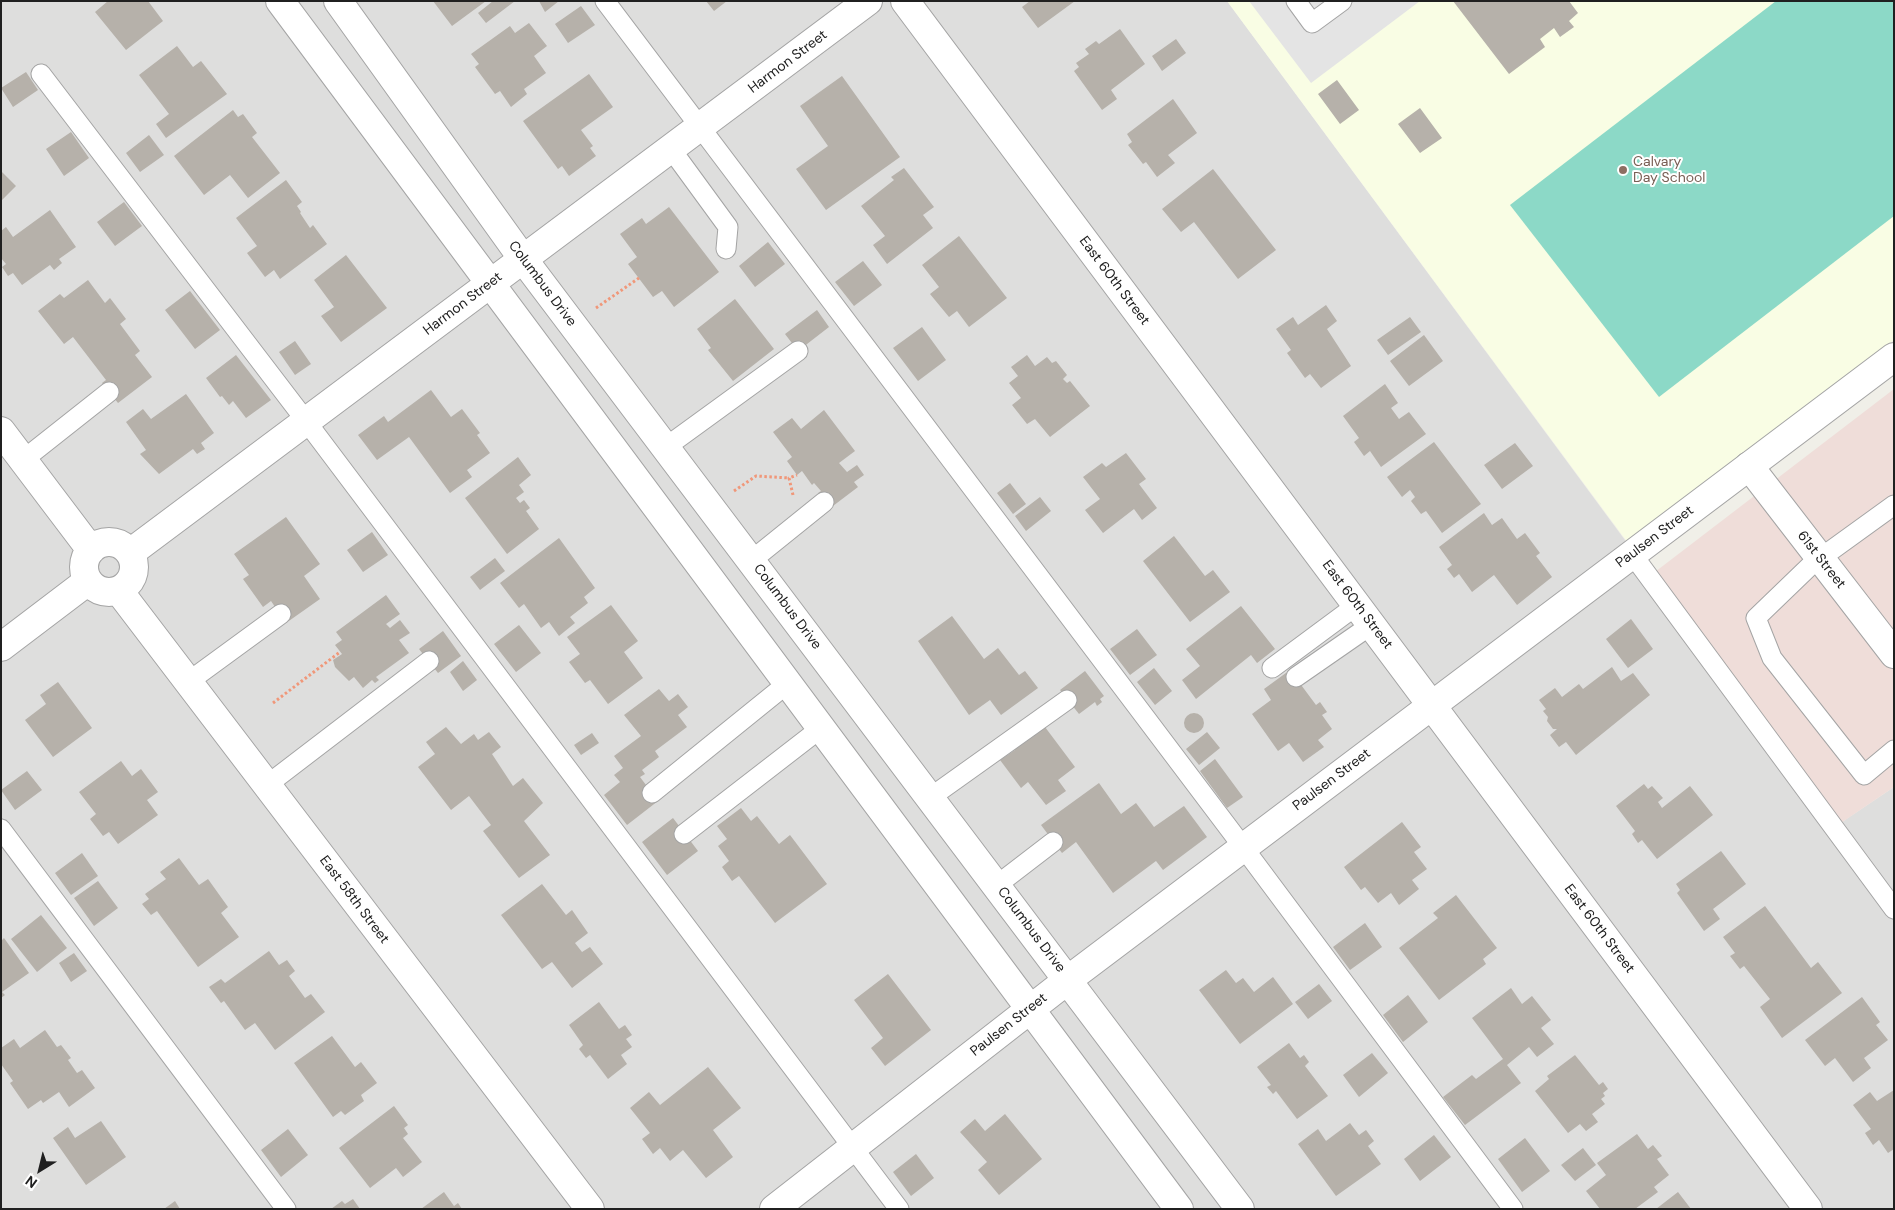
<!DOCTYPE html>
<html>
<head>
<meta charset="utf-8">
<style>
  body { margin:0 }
  #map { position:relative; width:1895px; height:1210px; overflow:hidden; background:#f0efe8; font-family:"DM Sans",sans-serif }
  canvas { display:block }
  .frame { position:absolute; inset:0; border:2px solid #202020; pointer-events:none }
  .north { position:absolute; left:15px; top:1145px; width:50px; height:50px; -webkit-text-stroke:4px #fff; paint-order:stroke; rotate:216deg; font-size:14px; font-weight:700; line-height:20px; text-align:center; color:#202020 }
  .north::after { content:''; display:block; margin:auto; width:18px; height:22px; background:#202020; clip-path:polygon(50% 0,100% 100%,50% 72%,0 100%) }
</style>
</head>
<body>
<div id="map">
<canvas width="1895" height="1210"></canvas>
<div class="frame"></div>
<div class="north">N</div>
</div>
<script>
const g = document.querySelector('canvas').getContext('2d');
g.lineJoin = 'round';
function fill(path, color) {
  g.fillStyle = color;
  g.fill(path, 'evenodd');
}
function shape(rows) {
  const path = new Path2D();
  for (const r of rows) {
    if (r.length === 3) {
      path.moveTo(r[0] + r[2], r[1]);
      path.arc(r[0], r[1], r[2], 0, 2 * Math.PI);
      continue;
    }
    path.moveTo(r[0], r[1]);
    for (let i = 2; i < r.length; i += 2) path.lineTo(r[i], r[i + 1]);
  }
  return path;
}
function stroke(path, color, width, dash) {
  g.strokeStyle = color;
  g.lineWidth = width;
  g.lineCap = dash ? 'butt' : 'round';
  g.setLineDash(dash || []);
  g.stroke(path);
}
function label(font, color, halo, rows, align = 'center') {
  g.font = font + ' "DM Sans",sans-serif';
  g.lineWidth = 4;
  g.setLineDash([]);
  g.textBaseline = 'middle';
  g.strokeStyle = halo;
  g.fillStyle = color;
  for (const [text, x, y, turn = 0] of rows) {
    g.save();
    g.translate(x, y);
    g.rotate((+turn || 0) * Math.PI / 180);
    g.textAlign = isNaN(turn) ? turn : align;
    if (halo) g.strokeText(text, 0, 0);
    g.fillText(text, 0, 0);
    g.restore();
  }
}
fill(shape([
  [1,1,1227,1,1836,826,1894,787,1894,1209,1,1209]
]), '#dededd');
fill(shape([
  [1894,389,1894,787,1835,827,1651,575]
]), '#efddd9');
fill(shape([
  [1227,1,1894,1,1894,340,1628,543]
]), '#f9fde4');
fill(shape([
  [1776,1,1894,1,1894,216,1659,397,1510,205]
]), '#8cd9c7');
fill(shape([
  [1249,1,1420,1,1311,83]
]), '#e4e4e4');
fill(shape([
  [108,1,148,1,163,21,126,50,95,12],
  [433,1,486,1,452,26],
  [493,1,515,1,486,23,478,13],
  [539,1,559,1,545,12],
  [706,1,727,1,714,11],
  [1030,1,1075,1,1038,28,1022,7],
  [1453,1,1569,1,1578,13,1569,21,1574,27,1560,37,1554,28,1540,39,1545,47,1509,74],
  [581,6,595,25,568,43,555,24],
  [529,23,547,46,534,56,546,73,524,89,527,94,511,107,500,91,495,94,475,67,479,64,471,54,510,26,515,33],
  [1120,29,1145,64,1111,90,1117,99,1102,110,1074,71,1079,67,1076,63,1089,54,1085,49,1096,41,1099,44],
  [1176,39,1186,53,1162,71,1152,56],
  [177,46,193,67,201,61,227,94,166,138,156,124,169,114,139,75],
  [26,72,38,90,13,107,1,88],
  [589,74,613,107,581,130,593,146,590,148,596,156,569,176,562,166,558,169,523,121],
  [842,76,900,157,826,210,796,169,828,146,800,106],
  [1337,80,1359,110,1340,124,1318,94],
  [1173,99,1197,133,1168,155,1175,163,1157,177,1146,162,1143,164,1128,145,1132,142,1127,134],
  [1420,108,1442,138,1420,153,1398,124],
  [233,110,238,117,243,114,257,133,252,137,280,173,248,198,230,175,204,195,174,156],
  [71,132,89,158,64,176,46,149],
  [149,135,164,155,140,172,126,153],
  [904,168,934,207,923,215,933,228,887,264,873,245,885,236,861,206,894,180,891,177],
  [1213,169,1276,250,1238,279,1194,222,1181,232,1162,209],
  [1,171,16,186,1,201],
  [286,180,302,202,297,206,301,212,300,213,310,228,313,225,327,244,280,279,274,270,265,277,247,253,257,246,236,218],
  [124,202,142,226,115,246,97,222],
  [669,207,719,272,674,307,662,291,653,297,628,264,637,257,620,234,642,218,646,224],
  [50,210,76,247,59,259,62,263,54,270,50,265,22,285,13,273,8,276,2,267,6,264,1,258,1,231,6,227,13,237],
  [959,236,1007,298,969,327,957,311,949,317,930,294,939,287,922,265],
  [768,242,785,264,755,287,739,266],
  [346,255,387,308,341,342,321,316,334,307,314,280],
  [863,261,882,285,854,306,835,282],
  [88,280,105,303,110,298,126,319,120,324,140,351,135,355,152,377,118,403,102,383,106,380,73,337,64,344,38,311,60,294,64,298],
  [190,291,220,330,195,349,165,310],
  [735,299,774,349,733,381,708,350,711,348,697,329],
  [1326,305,1337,321,1327,329,1351,366,1321,388,1310,374,1305,378,1287,353,1291,350,1276,329,1293,317,1298,325],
  [817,310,829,327,798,351,785,334],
  [1410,317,1421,332,1388,355,1377,340],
  [922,327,946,360,918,381,893,348],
  [1424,335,1443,361,1409,386,1390,361],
  [295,341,311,364,295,375,279,352],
  [236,355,271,400,246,418,233,401,229,405,222,396,220,397,206,378],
  [1027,355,1035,366,1047,357,1052,363,1056,361,1067,375,1063,379,1067,383,1070,381,1090,406,1050,437,1035,419,1027,424,1012,405,1021,398,1009,383,1018,376,1011,367],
  [1385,384,1398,403,1391,408,1399,419,1409,412,1426,434,1381,467,1370,451,1364,456,1354,442,1359,438,1343,416],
  [431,390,451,417,462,409,480,433,477,435,490,453,467,470,472,477,450,493,409,437,377,460,358,435,384,416,388,422],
  [186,394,214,433,201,443,205,449,197,454,193,449,159,474,140,454,146,450,126,422,143,409,151,419],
  [824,410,855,451,839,463,847,472,857,465,864,475,854,482,858,487,829,509,818,493,821,491,814,483,812,485,802,471,797,475,787,461,792,457,773,432,792,418,801,429],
  [1434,442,1481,504,1442,533,1426,511,1421,514,1411,501,1415,497,1410,490,1402,497,1387,477],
  [1515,443,1533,466,1502,489,1484,465],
  [1126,453,1146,479,1139,484,1157,508,1142,520,1134,509,1103,533,1085,510,1100,499,1083,477,1102,463,1106,467],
  [518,457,531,475,519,485,524,492,516,498,520,503,524,500,530,508,526,511,539,529,507,554,465,498],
  [1010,483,1026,504,1013,514,997,493],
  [1040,497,1051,511,1026,531,1015,516],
  [1484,513,1492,525,1502,518,1517,539,1525,533,1540,553,1536,556,1552,577,1517,605,1494,575,1472,592,1459,574,1454,578,1447,569,1452,565,1439,547],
  [286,517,320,564,304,576,320,599,286,623,271,601,263,607,243,579,249,575,234,554],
  [372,532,388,555,363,572,347,550],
  [1174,536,1205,576,1213,570,1230,592,1190,622,1143,561],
  [559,538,595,588,584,597,588,603,570,617,575,623,559,636,549,622,541,628,524,604,519,608,500,583],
  [495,558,505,571,480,590,470,577],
  [386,595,400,614,386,624,390,628,400,620,410,633,399,640,409,653,376,677,379,680,375,683,372,680,363,688,354,677,349,681,335,667,333,660,342,654,335,645,342,640,336,632],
  [611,605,638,641,624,652,643,678,608,704,590,680,585,683,569,662,580,654,567,637],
  [1241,606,1275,649,1257,663,1251,655,1196,699,1182,680,1200,666,1186,649],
  [952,616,984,659,998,648,1019,675,1025,671,1038,688,1001,715,990,700,969,715,918,641],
  [1631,619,1653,649,1628,668,1606,639],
  [519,625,541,653,516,672,494,644],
  [1137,629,1157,655,1130,675,1110,649],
  [443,631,461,656,438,673,419,649],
  [463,661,477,680,463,691,450,672],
  [1612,667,1621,681,1633,673,1650,695,1576,755,1566,742,1559,747,1550,735,1557,729,1553,729,1547,721,1548,717,1543,711,1546,709,1539,700,1555,688,1562,697,1579,684,1583,689],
  [1154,668,1172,691,1155,705,1137,682],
  [1290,670,1316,705,1320,702,1327,712,1322,715,1332,729,1318,740,1324,747,1303,762,1289,743,1278,751,1252,714,1271,700,1264,689],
  [1085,671,1104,696,1100,699,1102,702,1097,706,1095,702,1079,714,1060,690],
  [58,682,92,728,53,757,25,720,46,704,40,695],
  [659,689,669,701,678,694,688,707,678,715,687,727,655,751,659,757,642,770,645,774,640,777,658,801,627,825,604,795,620,782,614,775,623,768,614,756,641,736,624,715],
  [1194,723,10],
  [446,727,461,744,474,734,478,740,489,732,501,747,492,754,513,786,523,778,543,803,524,821,550,855,519,878,483,831,491,825,469,796,451,810,418,767,435,754,426,742],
  [1045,727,1075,767,1058,780,1066,791,1046,805,1028,782,1021,788,1000,760,1015,750,1011,744,1030,731,1033,736],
  [1207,732,1220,748,1199,765,1186,749],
  [592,733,599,743,581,755,574,745],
  [1215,759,1243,797,1227,808,1200,771],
  [121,761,132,776,141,769,158,792,147,800,158,815,118,844,109,832,103,836,90,819,96,814,79,792],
  [27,771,42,790,15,810,1,790],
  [1099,783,1121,814,1136,803,1154,827,1184,806,1207,837,1163,870,1156,861,1113,893,1076,842,1062,853,1041,825],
  [1644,784,1648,789,1652,786,1663,798,1658,802,1662,808,1690,786,1713,815,1657,859,1642,840,1638,843,1632,834,1635,831,1616,806],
  [741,808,751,821,757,816,779,844,790,835,827,884,775,923,739,876,732,881,722,867,729,861,718,846,727,839,717,826],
  [673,818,698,851,667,875,642,842],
  [1402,822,1421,847,1414,852,1427,869,1412,880,1419,889,1399,905,1391,893,1378,903,1365,887,1361,890,1344,867],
  [1721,851,1746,884,1713,909,1720,919,1704,931,1677,893,1680,890,1676,884],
  [82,853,98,876,71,895,55,873],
  [179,858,199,885,208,879,228,907,221,913,239,937,198,967,157,911,151,915,142,904,149,899,145,894,166,879,160,872],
  [98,881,118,908,94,926,74,898],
  [542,884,566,915,572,910,588,933,575,943,582,952,590,947,603,964,572,988,552,962,542,969,501,915],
  [1456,895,1497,948,1483,959,1486,964,1439,1000,1399,948,1438,918,1433,913],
  [1765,906,1811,968,1818,962,1842,993,1782,1038,1760,1007,1770,999,1744,966,1740,969,1730,956,1735,953,1723,937],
  [41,915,67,948,37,972,11,939],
  [1365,923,1382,947,1350,970,1333,947],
  [4,938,29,973,2,992,5,995,1,998,1,941],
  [269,951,279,965,287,960,295,971,289,976,305,998,311,994,325,1012,275,1050,255,1023,245,1030,224,1001,221,1003,209,987,221,979,225,983],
  [74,953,87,971,71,982,59,963],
  [1226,970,1236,983,1243,978,1254,992,1273,977,1293,1004,1240,1044,1199,990],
  [888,974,931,1030,885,1066,871,1048,883,1038,854,1000],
  [1319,984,1332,1001,1308,1019,1295,1002],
  [1511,988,1522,1004,1532,996,1551,1020,1541,1028,1554,1044,1537,1057,1529,1047,1507,1065,1521,1083,1465,1125,1443,1097,1472,1075,1476,1079,1503,1059,1472,1018],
  [1408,995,1428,1022,1403,1042,1383,1015],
  [1862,997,1880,1022,1876,1025,1888,1040,1864,1058,1871,1068,1853,1082,1835,1058,1825,1066,1805,1040],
  [599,1002,619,1029,625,1025,632,1035,626,1039,632,1047,621,1055,627,1064,608,1079,590,1055,586,1058,579,1049,583,1045,569,1025],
  [45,1030,57,1047,61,1045,71,1058,68,1060,77,1073,82,1070,95,1088,69,1107,59,1092,43,1103,41,1100,28,1109,10,1083,13,1081,1,1064,1,1048,14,1039,20,1048],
  [332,1036,355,1067,361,1062,377,1083,361,1095,364,1101,345,1115,341,1111,333,1117,294,1063],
  [1289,1043,1300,1058,1304,1055,1309,1062,1305,1066,1328,1096,1297,1119,1276,1091,1273,1094,1267,1087,1271,1085,1257,1067],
  [1372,1053,1388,1073,1359,1097,1343,1075],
  [1575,1055,1599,1085,1603,1082,1608,1089,1603,1093,1605,1096,1601,1099,1605,1104,1592,1114,1598,1122,1586,1131,1580,1124,1568,1133,1535,1091,1549,1079,1547,1076],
  [708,1067,741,1108,713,1130,733,1157,706,1178,683,1150,670,1161,660,1148,653,1154,642,1139,650,1133,630,1108,649,1092,660,1105],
  [1894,1090,1894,1149,1888,1153,1879,1140,1873,1145,1865,1133,1871,1129,1853,1105,1870,1092,1877,1101],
  [394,1106,408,1125,404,1128,408,1134,403,1138,422,1162,403,1177,396,1168,370,1188,339,1148],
  [1005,1114,1042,1159,999,1195,978,1170,987,1162,960,1132,975,1119,985,1131],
  [101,1121,126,1157,86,1185,53,1138,68,1127,75,1138],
  [1350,1123,1359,1135,1366,1130,1374,1141,1368,1146,1381,1164,1336,1196,1298,1144,1318,1129,1326,1141],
  [288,1129,308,1155,281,1177,261,1150],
  [1637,1134,1648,1149,1653,1145,1662,1156,1657,1159,1669,1175,1654,1187,1658,1192,1635,1209,1600,1209,1586,1191,1606,1175,1597,1163],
  [1434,1135,1451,1157,1420,1181,1404,1159],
  [1525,1138,1550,1171,1522,1192,1498,1159],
  [1583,1148,1596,1165,1575,1181,1561,1165],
  [916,1154,934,1178,911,1196,893,1172],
  [444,1192,454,1206,458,1203,462,1209,421,1209],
  [1678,1192,1691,1209,1656,1209],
  [353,1199,360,1209,331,1209,342,1201,345,1204],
  [175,1201,180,1209,164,1209]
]), '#b6b1aa');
const service = shape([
  [605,1,1243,847,1513,1209],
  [1296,1,1312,23,1342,1],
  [41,74,306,421,899,1209],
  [671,149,728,227,726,249],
  [666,447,798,351],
  [23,460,109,392],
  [1894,505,1811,565,1756,618,1772,658,1864,775,1894,750],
  [1632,554,1894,909],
  [752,560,824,502],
  [1272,668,1357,605],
  [1296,677,1371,625],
  [188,682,281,614],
  [267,785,429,661],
  [652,793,788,683],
  [931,797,1067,700],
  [1,829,286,1209],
  [684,834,821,728],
  [997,885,1053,842]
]);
const minor = shape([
  [905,1,1808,1209],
  [1,431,91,550],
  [1749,466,1894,654],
  [109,567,25],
  [130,553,868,1],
  [119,591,590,1209],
  [1,647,88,581]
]);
const tertiary = shape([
  [280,1,1179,1209],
  [338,1,523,259,1240,1209],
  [774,1209,1069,979,1894,357]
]);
stroke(service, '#a4a4a4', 21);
stroke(minor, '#a4a4a4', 30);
stroke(tertiary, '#a4a4a4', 30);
stroke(shape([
  [596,308,639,278],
  [734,491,756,476,789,478],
  [793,495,789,478,797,475],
  [273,703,340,652]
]), '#f09779', 3, [2.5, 2.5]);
stroke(service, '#fff', 19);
stroke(minor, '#fff', 28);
stroke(tertiary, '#fff', 28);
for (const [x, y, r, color] of [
  [1623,170,5,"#8d6e63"]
]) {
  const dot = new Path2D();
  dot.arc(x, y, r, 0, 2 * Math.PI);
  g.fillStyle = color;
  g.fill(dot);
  stroke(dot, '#fff', 2);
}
label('14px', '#202020', '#fff', [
  ["Harmon Street",788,62,-37],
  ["East 60th Street",1114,281,53],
  ["Columbus Drive",542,284,53],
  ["Harmon Street",463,304,-37],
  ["Paulsen Street",1655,537,-37],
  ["61st Street",1821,560,52],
  ["East 60th Street",1357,605,53],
  ["Columbus Drive",787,607,53],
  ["Paulsen Street",1332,780,-37],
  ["East 58th Street",354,900,53],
  ["East 60th Street",1599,929,53],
  ["Columbus Drive",1031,930,53],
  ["Paulsen Street",1009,1025,-38]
]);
label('14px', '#785e54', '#fff', [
  ["Calvary",1633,162],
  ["Day School",1633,178]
], 'left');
</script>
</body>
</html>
